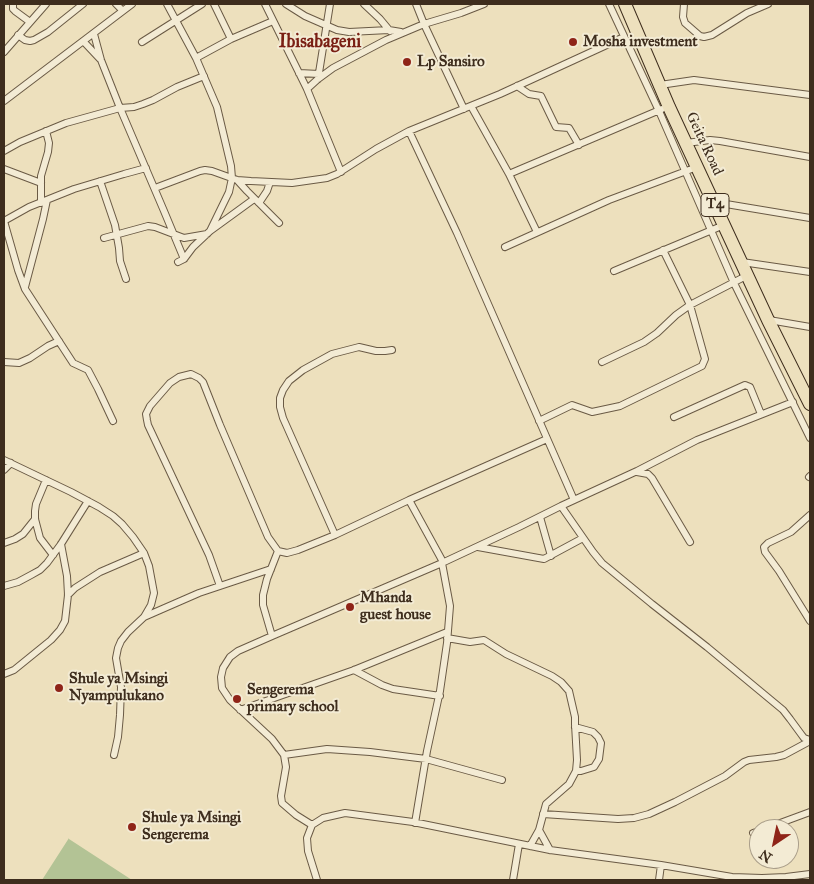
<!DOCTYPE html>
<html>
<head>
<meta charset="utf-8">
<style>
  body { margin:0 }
  #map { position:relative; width:814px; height:884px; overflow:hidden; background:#ede0bd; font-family:"IM FELL Great Primer",serif }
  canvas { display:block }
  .frame { position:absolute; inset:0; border:5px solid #3e2d1d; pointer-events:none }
  .north { position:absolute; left:749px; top:819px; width:50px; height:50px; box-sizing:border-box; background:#f3ebd4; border:1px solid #ab9f8b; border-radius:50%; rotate:214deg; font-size:14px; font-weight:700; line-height:20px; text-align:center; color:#3e2d1d }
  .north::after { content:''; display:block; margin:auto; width:18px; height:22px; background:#8f2418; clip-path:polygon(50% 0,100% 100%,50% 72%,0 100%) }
</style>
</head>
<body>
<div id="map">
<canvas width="814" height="884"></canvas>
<div class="frame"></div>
<div class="north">N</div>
</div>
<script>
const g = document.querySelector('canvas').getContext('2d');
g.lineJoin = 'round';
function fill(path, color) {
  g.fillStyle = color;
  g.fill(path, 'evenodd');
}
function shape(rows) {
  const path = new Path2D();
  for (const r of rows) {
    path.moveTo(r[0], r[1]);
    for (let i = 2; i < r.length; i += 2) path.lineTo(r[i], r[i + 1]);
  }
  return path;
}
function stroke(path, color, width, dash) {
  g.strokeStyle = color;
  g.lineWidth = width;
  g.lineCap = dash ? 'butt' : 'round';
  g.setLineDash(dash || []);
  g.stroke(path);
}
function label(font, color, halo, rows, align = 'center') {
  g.font = font + ' "IM FELL Great Primer",serif';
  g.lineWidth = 4;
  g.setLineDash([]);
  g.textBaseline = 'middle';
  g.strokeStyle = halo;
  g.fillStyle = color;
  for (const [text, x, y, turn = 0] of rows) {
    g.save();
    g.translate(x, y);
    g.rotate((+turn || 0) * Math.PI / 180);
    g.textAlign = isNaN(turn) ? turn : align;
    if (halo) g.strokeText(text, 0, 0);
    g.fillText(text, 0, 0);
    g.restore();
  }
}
fill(shape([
  [69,838,69,839,132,880,42,880]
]), '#b3c395');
const street = shape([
  [13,4,13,9,15,11,30,22],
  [116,4,123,11],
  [167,4,196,58,217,107,231,166,232,178,229,192,210,231],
  [214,4,231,39],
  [265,4,307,89,341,172],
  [286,4,305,16,337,30,349,32,389,30,401,32],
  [364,4,380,19,390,31],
  [416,4,424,24,464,109],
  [609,4,659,111,734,283,810,438],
  [684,4,683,17,685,23,700,36,704,37,712,35,747,13,768,4],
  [94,34,101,60,120,108,164,211,184,259],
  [18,35,25,40,30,41,34,40,48,32,83,4],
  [84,42,100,59],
  [142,42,202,4],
  [4,52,46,4],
  [196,58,231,39,273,21],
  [299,73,319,74],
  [318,79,330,4],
  [660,85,694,80,810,95],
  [517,86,529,94,541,96,556,127,569,128,579,145],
  [307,89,318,79,333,68,386,40,424,24,461,13,484,4],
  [4,101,132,4],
  [471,106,509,174,537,232],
  [409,131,457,233,574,500],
  [686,143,710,140,720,141,810,157],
  [4,151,20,142,66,123,120,108,134,107,143,104,153,100,177,87,204,76],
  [4,169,41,183],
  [509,174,662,109],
  [237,180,247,191,279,223],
  [100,181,115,225,119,248,120,261,126,279],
  [155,188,200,171,205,170,212,171,237,180,251,181,292,183,327,178,337,174,376,149,409,131,500,94,624,37],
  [714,202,810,218],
  [41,203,41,176,48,152,49,143,46,131],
  [259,203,267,191,270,182],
  [4,221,18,270,25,289,73,363,88,370,98,389,113,421],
  [4,221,29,207,74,189,124,174,146,168],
  [104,238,148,226,155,227,184,238,207,234],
  [505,247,609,200,697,167],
  [178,262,184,259,193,247,210,231,254,199],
  [742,262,810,272],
  [614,271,724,225],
  [25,287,43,219,47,200],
  [769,320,810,327],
  [4,362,19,363,30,358,48,346,59,341],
  [602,362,644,342,657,333,676,315,690,305,748,275],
  [674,417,745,385,750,387,761,414],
  [539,421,572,405,592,412,620,406,702,366,705,359,690,305,663,250],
  [4,460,71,492,99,507,113,516,122,524,133,537,144,553,149,566,154,593,151,605,144,617,128,632,121,641,118,648,116,658,121,687,120,715,118,737,114,755],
  [4,470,11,463],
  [637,472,648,474,652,478,690,542],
  [809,477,810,476],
  [46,480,36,504,35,511,35,519,40,538,53,555],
  [409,500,443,562],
  [561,506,593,552,602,563,652,604,707,647,783,710,790,719,801,734,804,738,810,740],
  [810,515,791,532,768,543,764,547,765,552,779,571,810,621],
  [540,517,551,556],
  [335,535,283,418,280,407,280,398,283,390,289,381,303,370,332,354,359,347,376,351,385,351,392,350],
  [4,543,15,539,23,534,35,519],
  [478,547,544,559,583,538],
  [4,586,18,582,31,575,40,570,47,563,61,544,88,501],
  [220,586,209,555,148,425,147,420,146,414,150,406,170,383,179,377,191,374,199,378,203,382,220,425,268,537,278,551,287,553,298,550,335,535,409,500,547,439],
  [68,595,75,588,100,572,144,553],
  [144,617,199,593,271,569],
  [272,636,263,605,263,595,267,579,278,551],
  [447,638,470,642,484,640,506,654,552,676,561,682,569,691,575,717,575,724,577,760,576,771,569,784,546,804,539,830,530,846],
  [354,670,382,685,393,689,440,696],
  [4,674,14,670,51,640,60,630,65,621,68,595,67,576,61,544],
  [240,710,354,670,447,632],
  [575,727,593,732,598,737,601,743,599,759,594,767,581,771,576,771],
  [284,755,327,749,370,752,426,759,502,780],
  [543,814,618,819,634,818,649,814,675,802,725,776,744,762,749,760,776,757,784,755,810,741],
  [415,823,427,751,440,691,447,643,450,606,442,563],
  [312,825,296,815,282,803,281,796,286,767,284,755,272,739,230,700,222,688,221,677,223,668,230,657,238,651,272,636,442,563,519,527,561,506,637,471,697,440,793,402],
  [764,829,810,812],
  [539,830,550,850],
  [753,833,759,831],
  [317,880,308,851,307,838,312,825,323,818,345,813,413,822,550,850,661,865,732,877,762,878,786,877,810,874],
  [513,880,519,844],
  [659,880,661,865]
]);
const highway = shape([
  [625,4,669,107,768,320,810,404]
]);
stroke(street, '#6a5a45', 8);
stroke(highway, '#3e2d1d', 14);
stroke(street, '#f3ebd4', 6);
stroke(highway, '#ede0bd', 12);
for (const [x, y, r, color] of [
  [573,42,5,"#8f2418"],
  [407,62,5,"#8f2418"],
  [350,607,5,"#8f2418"],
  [59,688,5,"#8f2418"],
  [237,699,5,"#8f2418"],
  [132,827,5,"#8f2418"]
]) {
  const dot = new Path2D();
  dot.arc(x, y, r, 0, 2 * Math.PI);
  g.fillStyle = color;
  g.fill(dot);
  stroke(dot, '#f3ebd4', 2);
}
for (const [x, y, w] of [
  [715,205,28]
]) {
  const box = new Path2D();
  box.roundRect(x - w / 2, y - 11.5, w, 23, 4);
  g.fillStyle = '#f3ebd4';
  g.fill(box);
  stroke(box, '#3e2d1d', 1);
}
label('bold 14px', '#3e2d1d', null, [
  ["T4",715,205]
]);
label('bold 15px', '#3e2d1d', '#f3ebd4', [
  ["Mosha investment",583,42],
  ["Lp Sansiro",417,62],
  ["Mhanda",360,598],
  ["guest house",360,615],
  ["Shule ya Msingi",69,679],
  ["Nyampulukano",69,696],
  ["Sengerema",247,690],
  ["primary school",247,707],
  ["Shule ya Msingi",142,818],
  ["Sengerema",142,835]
], 'left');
label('15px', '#3e2d1d', '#f3ebd4', [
  ["Geita Road",704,144,65]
]);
label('bold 18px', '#7a1f14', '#f3ebd4', [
  ["Ibisabageni",320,43]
]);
</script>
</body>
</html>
